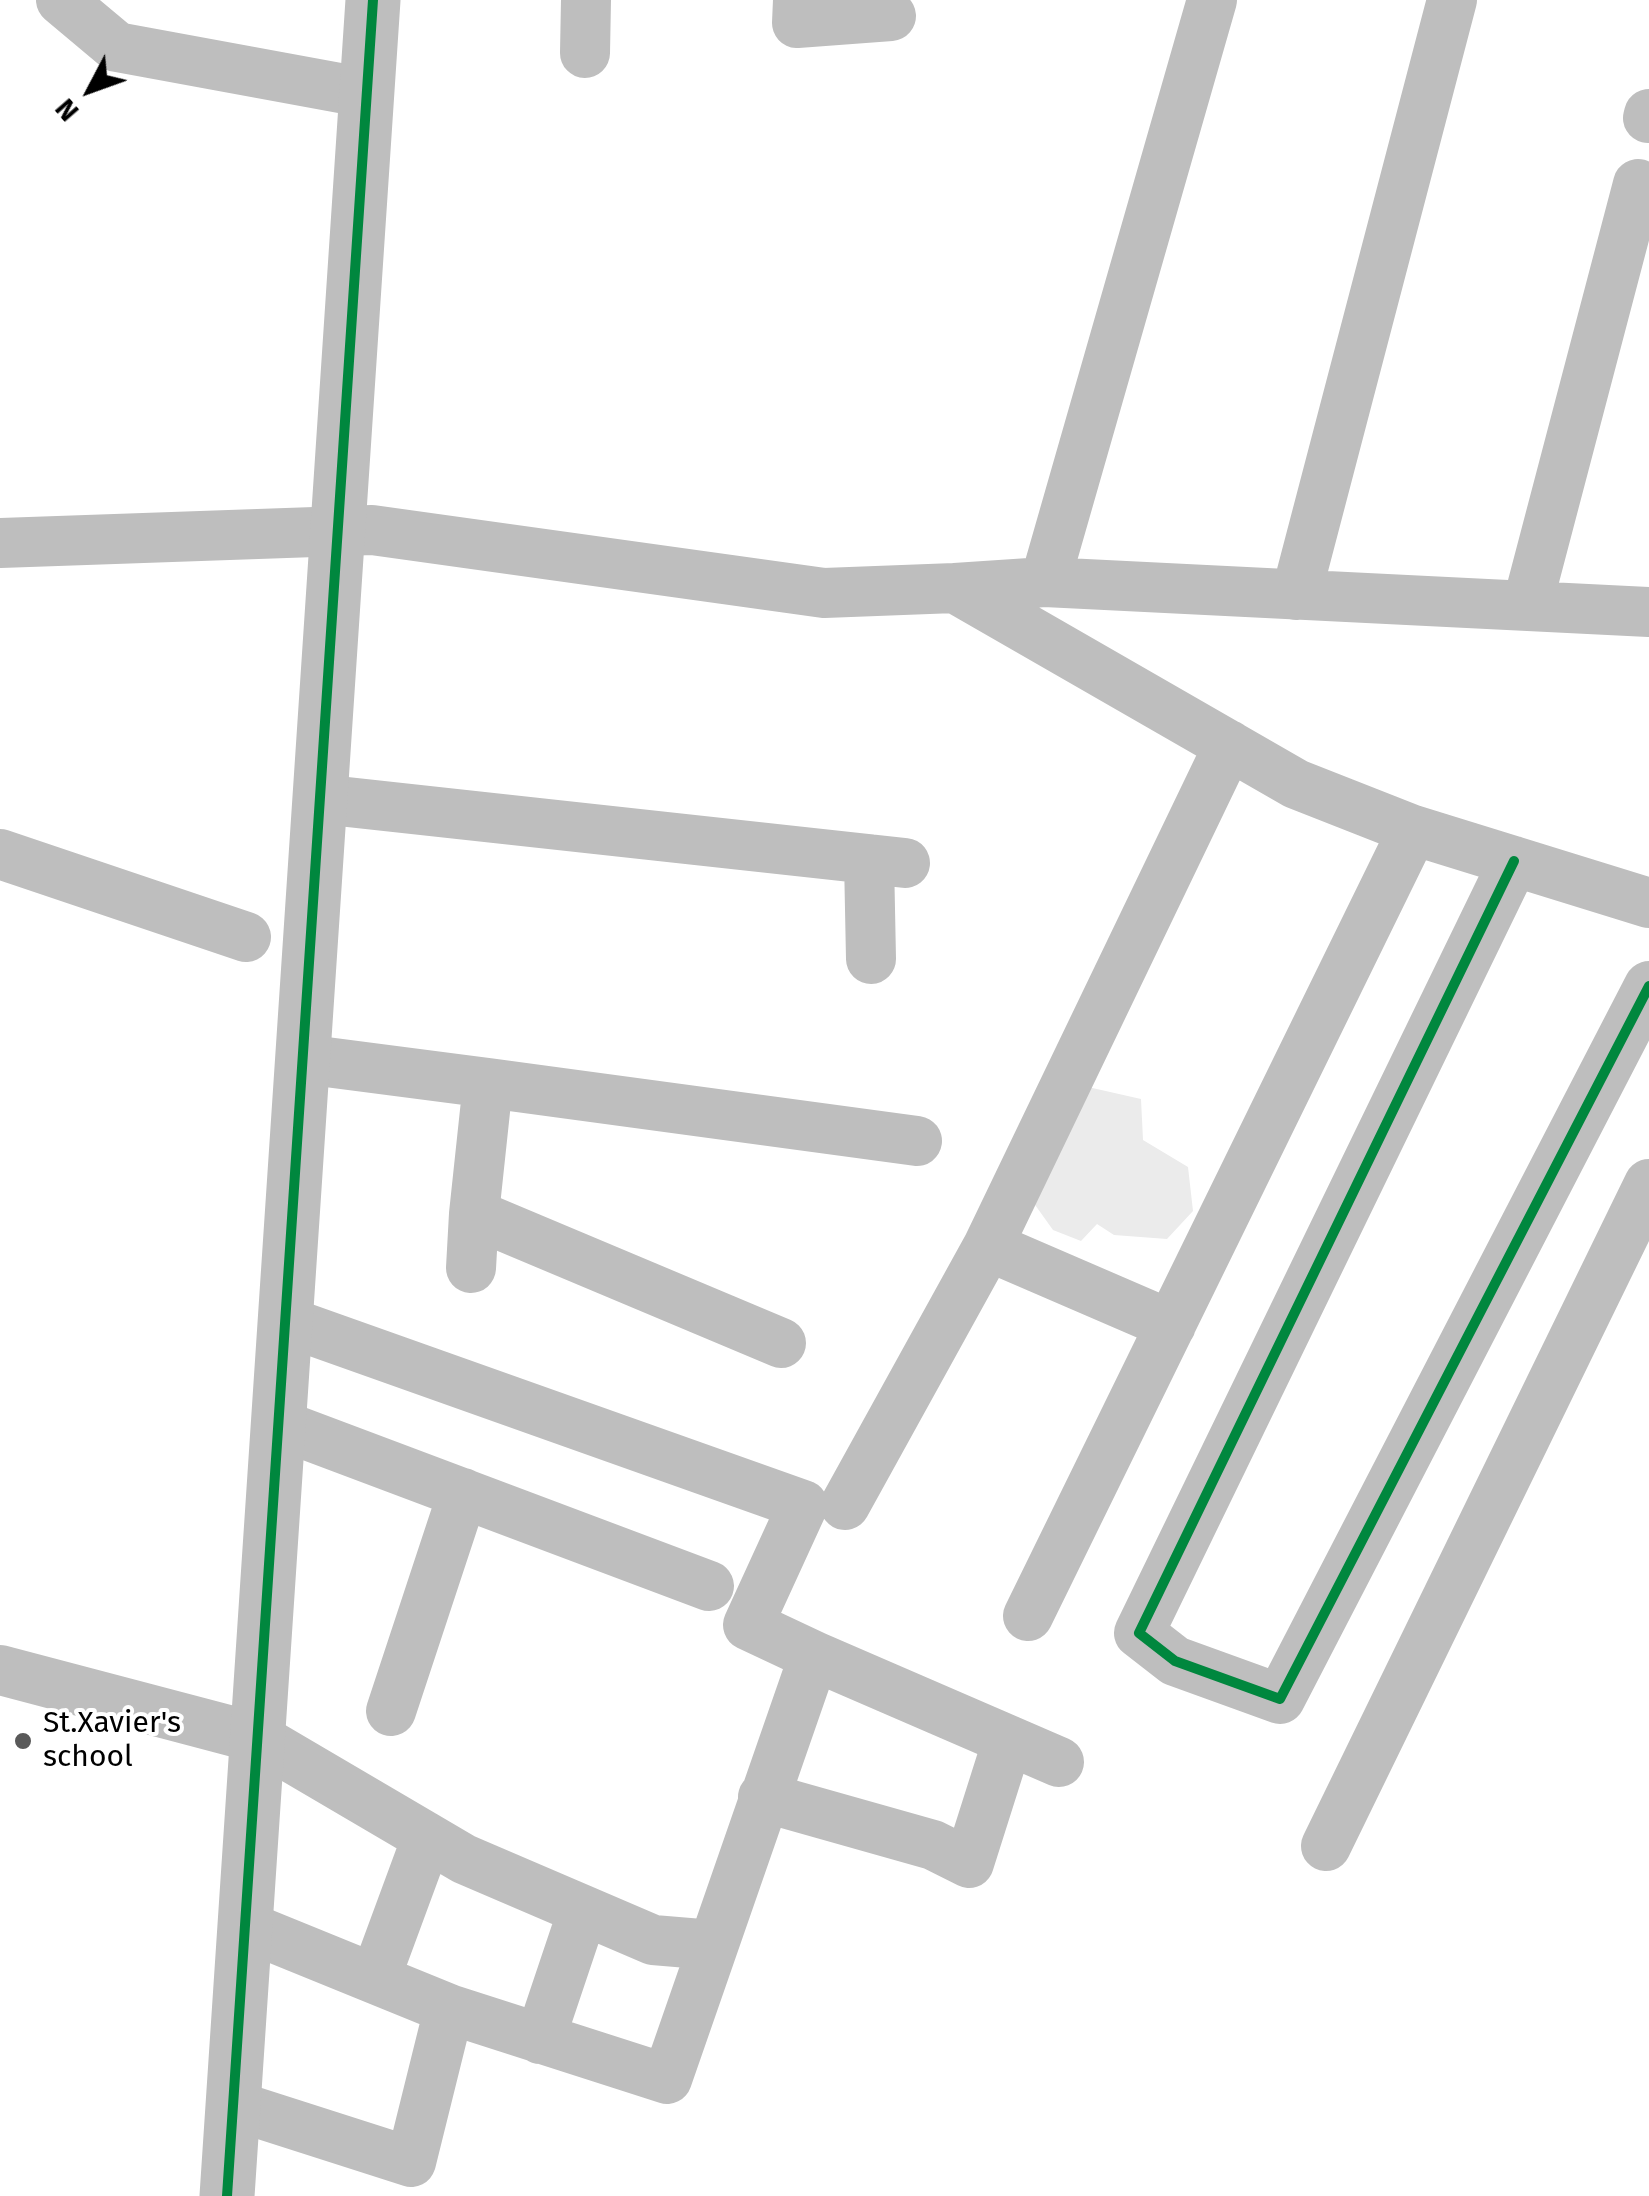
<!DOCTYPE html>
<html>
<head>
<meta charset="utf-8">
<style>
  body { margin:0 }
  #map { position:relative; width:1649px; height:2196px; overflow:hidden; background:#fff; font-family:"Fira Sans",sans-serif }
  canvas { display:block }
  .north { position:absolute; left:40px; top:40px; width:100px; height:100px; -webkit-text-stroke:8px #fff; paint-order:stroke; rotate:229deg; font-size:28px; font-weight:700; line-height:40px; text-align:center; color:#000 }
  .north::after { content:''; display:block; margin:auto; width:35px; height:45px; background:#000; clip-path:polygon(50% 0,100% 100%,50% 72%,0 100%) }
</style>
</head>
<body>
<div id="map">
<canvas width="1649" height="2196"></canvas>
<div class="north">N</div>
</div>
<script>
const g = document.querySelector('canvas').getContext('2d');
g.lineJoin = 'round';
function fill(path, color) {
  g.fillStyle = color;
  g.fill(path, 'evenodd');
}
function shape(rows) {
  const path = new Path2D();
  for (const r of rows) {
    path.moveTo(r[0], r[1]);
    for (let i = 2; i < r.length; i += 2) path.lineTo(r[i], r[i + 1]);
  }
  return path;
}
function stroke(path, color, width, dash) {
  g.strokeStyle = color;
  g.lineWidth = width;
  g.lineCap = dash ? 'butt' : 'round';
  g.setLineDash(dash || []);
  g.stroke(path);
}
function label(font, color, halo, rows, align = 'center') {
  g.font = font + ' "Fira Sans",sans-serif';
  g.lineWidth = 8;
  g.setLineDash([]);
  g.textBaseline = 'middle';
  g.strokeStyle = halo;
  g.fillStyle = color;
  for (const [text, x, y, turn = 0] of rows) {
    g.save();
    g.translate(x, y);
    g.rotate((+turn || 0) * Math.PI / 180);
    g.textAlign = isNaN(turn) ? turn : align;
    if (halo) g.strokeText(text, 0, 0);
    g.fillText(text, 0, 0);
    g.restore();
  }
}
fill(shape([
  [1088,1087,1141,1099,1143,1140,1188,1167,1193,1211,1167,1239,1114,1235,1097,1224,1081,1241,1053,1230,1033,1202]
]), '#ebebeb');
stroke(shape([
  [61,0,117,47,367,93],
  [798,0,797,23,891,16],
  [585,53,586,0],
  [1648,118,1649,114],
  [0,543,372,530,824,593,955,588,1296,784,1413,830,1649,903],
  [1045,582,1212,0],
  [955,588,1045,582,1649,612],
  [1296,595,1452,0],
  [1527,606,1638,184],
  [320,799,905,863],
  [0,854,246,937],
  [869,859,871,959],
  [1514,861,1139,1633,1175,1661,1280,1699,1649,986],
  [303,1059,488,1083],
  [471,1268,474,1214],
  [1171,1325,988,1246,1229,745],
  [781,1343,474,1214,488,1083,917,1141],
  [278,1424,709,1586],
  [845,1505,988,1246],
  [1028,1616,1413,830],
  [814,1656,1059,1762],
  [0,1670,258,1738,464,1859,653,1940,713,1945],
  [391,1711,463,1493],
  [763,1797,933,1845,969,1863,1008,1740],
  [1326,1846,1649,1184],
  [245,1926,449,2009],
  [375,1979,427,1838],
  [540,2039,583,1911],
  [233,2105,411,2162,449,2009,667,2079,814,1656,748,1625,803,1505,285,1321]
]), '#bebebe', 50);
stroke(shape([
  [227,2196,373,0]
]), '#bebebe', 55);
stroke(shape([
  [1514,861,1139,1633,1175,1661,1280,1699,1649,986],
  [227,2196,373,0]
]), '#00873e', 10);
for (const [x, y, r, color] of [
  [23,1741,10,"#595959"]
]) {
  const dot = new Path2D();
  dot.arc(x, y, r, 0, 2 * Math.PI);
  g.fillStyle = color;
  g.fill(dot);
  stroke(dot, '#fff', 4);
}
label('30px', '#000', '#fff', [
  ["St.Xavier's",43,1724],
  ["school",43,1758]
], 'left');
</script>
</body>
</html>
